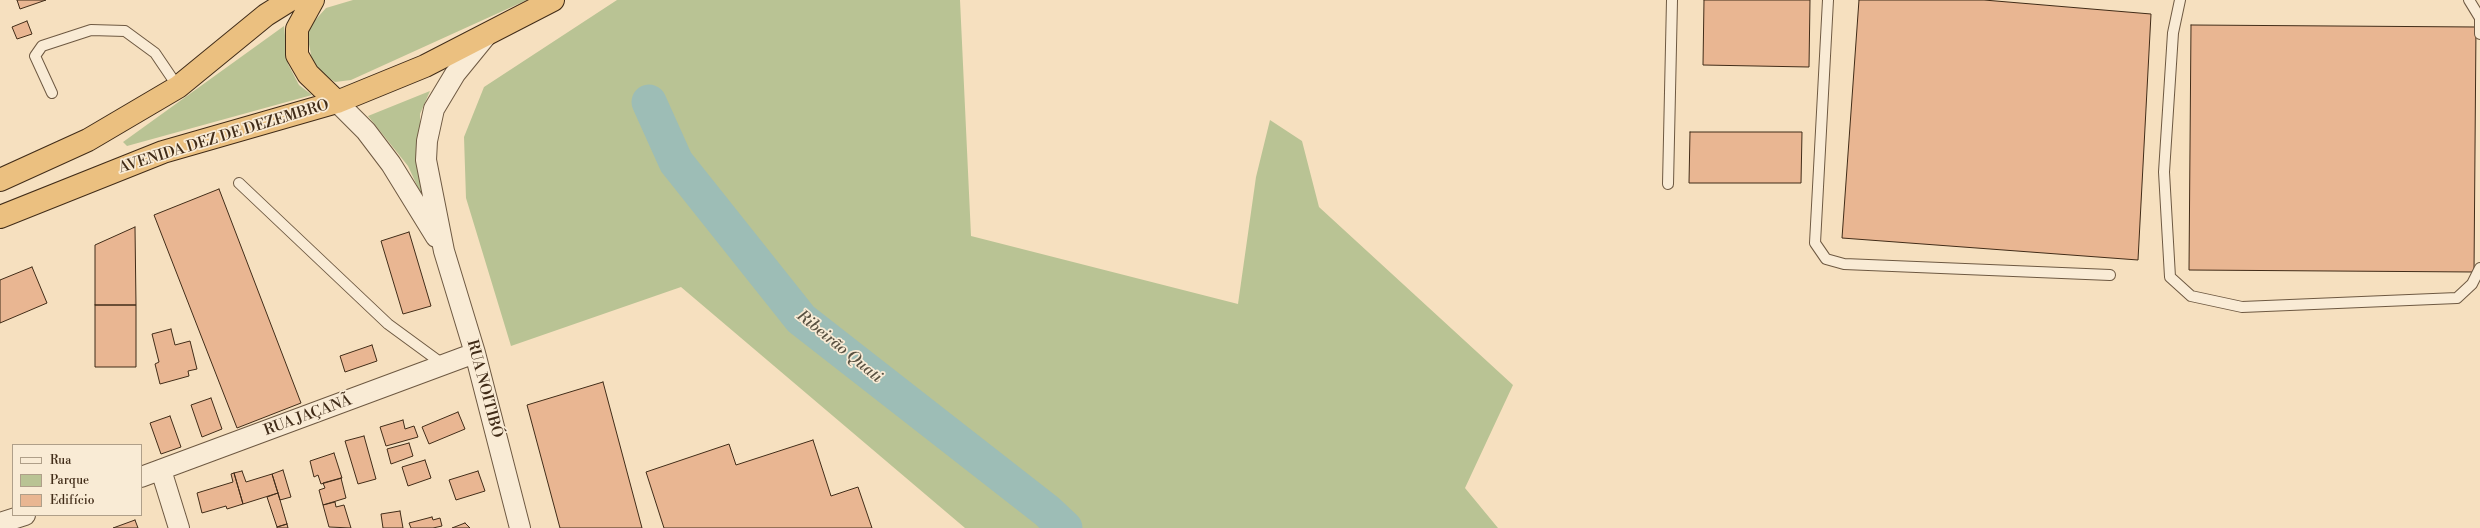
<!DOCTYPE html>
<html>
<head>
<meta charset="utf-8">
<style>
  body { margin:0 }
  #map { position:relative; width:2480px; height:528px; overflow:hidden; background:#f6e0bf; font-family:"Libre Bodoni",serif }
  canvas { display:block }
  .legend { position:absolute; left:12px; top:444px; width:130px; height:72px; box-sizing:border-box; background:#f9ebd5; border:1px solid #af9f89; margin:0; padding:5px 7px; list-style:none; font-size:12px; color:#412c18 }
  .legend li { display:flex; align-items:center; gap:8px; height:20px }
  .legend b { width:20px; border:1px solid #af9f89 }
</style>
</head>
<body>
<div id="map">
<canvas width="2480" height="528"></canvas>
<ul class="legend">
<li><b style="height:5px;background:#f9ebd5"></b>Rua</li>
<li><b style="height:11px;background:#b9c394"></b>Parque</li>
<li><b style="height:11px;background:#e9b692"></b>Edifício</li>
</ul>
</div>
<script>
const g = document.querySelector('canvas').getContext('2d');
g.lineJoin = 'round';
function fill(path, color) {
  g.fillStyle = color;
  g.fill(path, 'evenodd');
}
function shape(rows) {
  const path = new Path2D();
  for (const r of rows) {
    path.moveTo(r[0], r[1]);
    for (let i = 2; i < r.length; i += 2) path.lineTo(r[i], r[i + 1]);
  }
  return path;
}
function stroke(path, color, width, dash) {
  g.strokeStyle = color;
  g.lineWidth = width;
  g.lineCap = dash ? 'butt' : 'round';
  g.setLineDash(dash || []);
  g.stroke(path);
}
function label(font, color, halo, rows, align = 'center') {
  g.font = font + ' "Libre Bodoni",serif';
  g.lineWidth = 3.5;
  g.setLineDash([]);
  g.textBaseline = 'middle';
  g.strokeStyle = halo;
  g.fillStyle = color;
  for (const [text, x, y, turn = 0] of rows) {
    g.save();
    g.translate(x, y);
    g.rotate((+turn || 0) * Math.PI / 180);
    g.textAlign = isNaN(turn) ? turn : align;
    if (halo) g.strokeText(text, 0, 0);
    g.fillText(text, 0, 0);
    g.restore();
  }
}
fill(shape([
  [353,0,527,0,351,80,335,82,323,74,312,60,308,39,310,26,326,8],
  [617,0,960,0,971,236,1238,304,1256,177,1270,120,1302,141,1319,207,1513,385,1465,488,1498,528,965,528,681,287,511,346,466,198,464,137,484,87],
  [284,26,288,64,299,85,312,95,127,146,123,142],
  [430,91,420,114,420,154,431,216,408,166,368,116]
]), '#b9c394');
stroke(shape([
  [649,102,676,162,801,319,1047,511,1065,528]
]), '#9dbdb6', 35);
const building = shape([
  [17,0,46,0,20,9,17,0],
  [1704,0,1810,0,1809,67,1703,65,1704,0],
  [1859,0,1984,0,2151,14,2138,260,1842,238,1859,0],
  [27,21,32,34,17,39,12,27,27,21],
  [2191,25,2476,27,2474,272,2189,270,2191,25],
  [1690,132,1802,132,1801,183,1689,183,1690,132],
  [219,189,301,403,237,428,154,215,219,189],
  [135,227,136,305,95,305,95,245,135,227],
  [409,232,431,306,403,314,381,241,409,232],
  [32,267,47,303,0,323,0,280,32,267],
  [95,305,136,305,136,367,95,367,95,305],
  [171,329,175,345,190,341,197,369,188,371,189,376,160,384,155,364,159,362,152,334,171,329],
  [372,345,377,361,345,372,340,356,372,345],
  [603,382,642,528,560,528,527,405,603,382],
  [211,398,222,429,202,437,191,405,211,398],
  [458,412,465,429,429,444,422,427,458,412],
  [170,416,181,447,161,454,150,423,170,416],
  [403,420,405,429,414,426,418,437,386,446,380,427,403,420],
  [364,436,376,479,358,484,345,441,364,436],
  [813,440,831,496,858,487,872,528,664,528,646,472,729,444,736,465,813,440],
  [409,443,413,456,391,464,387,449,409,443],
  [334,453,342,478,321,484,318,475,314,477,310,461,334,453],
  [425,460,431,478,408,486,402,467,425,460],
  [283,470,291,497,280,500,272,474,283,470],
  [242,471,246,482,272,474,278,493,243,504,234,473,242,471],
  [478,471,485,491,456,500,449,480,478,471],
  [234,473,243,504,227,509,226,506,202,513,197,493,233,482,231,474,234,473],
  [341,478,346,498,323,505,319,490,325,488,323,483,341,478],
  [278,493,287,524,277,527,267,497,278,493],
  [335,502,336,507,344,505,351,528,329,527,323,505,335,502],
  [400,511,403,528,383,528,381,514,400,511],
  [432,517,433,520,440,518,442,526,433,528,411,528,409,523,432,517],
  [135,520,138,528,113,528,135,520],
  [465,523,470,528,452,528,465,523],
  [287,524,288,528,277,528,277,527,287,524]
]);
fill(building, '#e9b692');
stroke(building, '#412c18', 1);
const lane = shape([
  [1828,0,1815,243,1826,259,1844,264,2110,275],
  [2180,0,2173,33,2164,172,2170,277,2191,296,2242,307,2457,298,2472,284,2480,268],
  [2469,0,2480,18,2480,34],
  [52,93,35,56,42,46,91,30,125,31,155,53,178,87],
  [239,183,388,324,444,365],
  [1668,184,1672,0]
]);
const street = shape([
  [486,36,455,74,434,109,427,141,426,160,444,251,475,353,520,528],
  [337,102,366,131,391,164,436,237],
  [161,470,179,528],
  [141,477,475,353],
  [0,523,25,515]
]);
const highway = shape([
  [313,0,297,29,297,55,308,74,337,102],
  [0,180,88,140,178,87,266,15,290,0],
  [0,217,163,152,337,102,425,66,553,0]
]);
stroke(lane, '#6e5942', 12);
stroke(street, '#6e5942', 22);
stroke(highway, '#412c18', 24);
stroke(lane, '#f9ebd5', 10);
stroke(street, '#f9ebd5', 20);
stroke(highway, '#ebc080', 22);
label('15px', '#412c18', '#f9ebd5', [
  ["AVENIDA DEZ DE DEZEMBRO",224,137,-17],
  ["RUA NOITIBÓ",484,389,75],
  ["RUA JAÇANÃ",308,416,-20]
]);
label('italic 16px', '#585040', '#f9ebd5', [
  ["Ribeirão Quati",839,347,39]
]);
</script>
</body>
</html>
